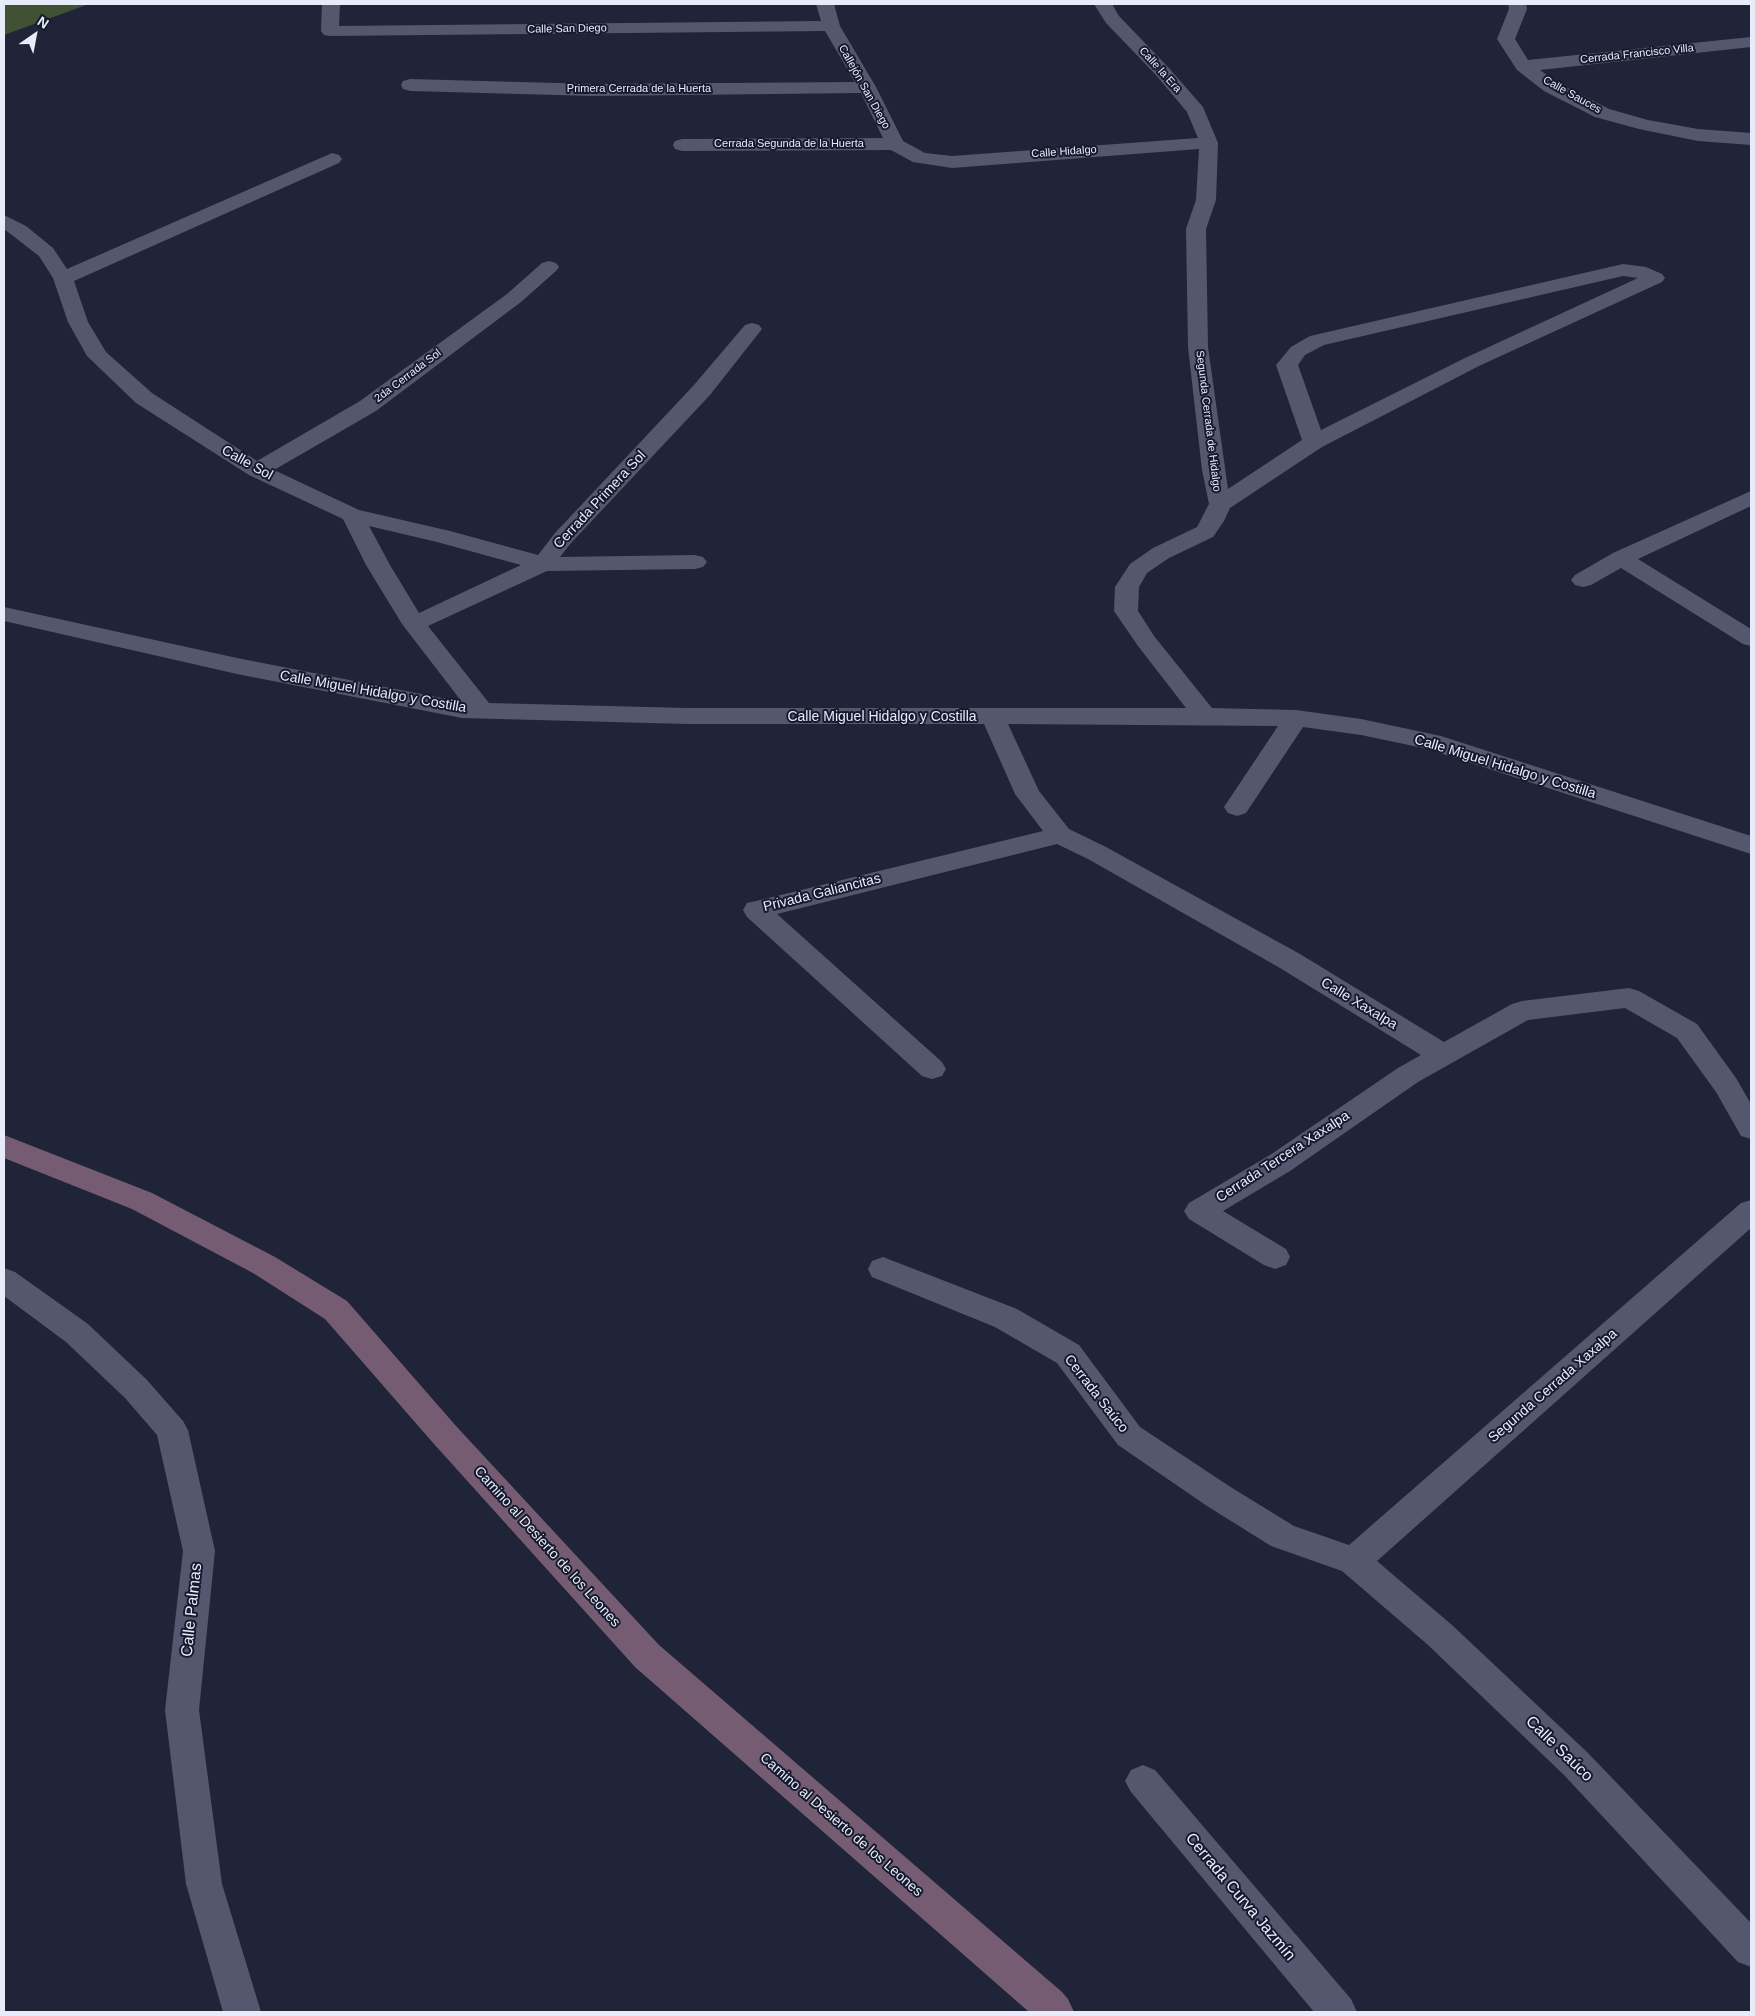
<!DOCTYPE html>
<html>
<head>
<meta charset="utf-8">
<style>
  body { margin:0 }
  #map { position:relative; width:1755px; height:2016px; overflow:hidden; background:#202438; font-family:Arial,sans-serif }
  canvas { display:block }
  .frame { position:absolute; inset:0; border:5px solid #e8ebf9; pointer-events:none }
  .north { position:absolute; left:10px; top:10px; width:50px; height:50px; -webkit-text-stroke:4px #161a2e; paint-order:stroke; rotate:33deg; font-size:14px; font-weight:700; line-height:20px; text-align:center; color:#e8ebf9 }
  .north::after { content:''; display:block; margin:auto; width:18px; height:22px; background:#e8ebf9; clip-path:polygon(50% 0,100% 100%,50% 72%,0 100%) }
</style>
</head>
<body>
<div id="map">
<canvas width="1755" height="2016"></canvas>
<div class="frame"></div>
<div class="north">N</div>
</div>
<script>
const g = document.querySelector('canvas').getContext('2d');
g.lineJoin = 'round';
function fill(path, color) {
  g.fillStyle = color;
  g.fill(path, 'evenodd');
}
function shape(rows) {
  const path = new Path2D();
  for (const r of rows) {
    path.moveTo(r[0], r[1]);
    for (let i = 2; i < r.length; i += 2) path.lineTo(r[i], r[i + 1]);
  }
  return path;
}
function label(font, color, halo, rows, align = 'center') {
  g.font = font + ' Arial,sans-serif';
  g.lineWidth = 4;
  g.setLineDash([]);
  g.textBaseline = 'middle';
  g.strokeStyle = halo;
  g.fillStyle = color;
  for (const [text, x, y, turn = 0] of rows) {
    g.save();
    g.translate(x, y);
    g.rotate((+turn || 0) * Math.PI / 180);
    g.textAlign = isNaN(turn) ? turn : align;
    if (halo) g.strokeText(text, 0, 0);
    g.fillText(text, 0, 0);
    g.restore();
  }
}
fill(shape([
  [4,4,89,4,4,35]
]), '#415133');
fill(shape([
  [1143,1765,1155,1770,1351,1999,1357,2012,1314,2012,1131,1792,1125,1781,1131,1770,1143,1765]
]), '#53586f');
fill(shape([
  [322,4,340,4,339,26,821,21,816,4,834,4,840,26,876,87,903,141,925,153,952,156,1198,138,1187,112,1156,75,1106,23,1094,4,1112,4,1119,16,1168,67,1203,107,1218,143,1216,200,1206,229,1208,347,1228,489,1302,440,1276,365,1291,347,1310,336,1623,264,1646,267,1662,274,1665,278,1662,282,1479,366,1322,447,1230,508,1224,521,1213,537,1169,558,1147,573,1139,587,1138,611,1154,636,1212,708,1296,710,1361,719,1441,736,1751,836,1751,854,1428,749,1361,735,1303,727,1246,813,1237,816,1228,813,1224,807,1278,726,1008,724,1039,791,1069,829,1106,847,1300,954,1444,1042,1512,1004,1522,1001,1629,988,1639,991,1697,1024,1736,1078,1751,1104,1751,1139,1741,1136,1716,1092,1677,1038,1625,1008,1528,1020,1418,1082,1290,1171,1223,1211,1286,1249,1290,1257,1286,1265,1275,1269,1264,1265,1189,1219,1184,1211,1189,1203,1270,1155,1398,1068,1421,1055,1280,968,1088,859,1057,844,777,914,942,1062,946,1069,942,1076,932,1079,922,1076,747,917,743,910,747,903,756,901,1043,831,1015,794,984,724,687,724,462,718,237,674,4,621,4,607,237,658,462,702,402,624,366,565,343,519,249,475,136,403,87,356,68,322,53,278,39,256,4,229,4,215,26,226,53,248,67,269,332,153,339,155,342,159,339,163,74,281,88,322,106,352,152,393,257,461,360,401,507,294,542,263,549,261,556,263,559,267,556,271,521,302,376,411,274,470,359,510,450,531,538,555,555,533,694,385,745,325,752,323,759,325,762,329,710,395,571,543,560,557,695,555,703,557,707,562,703,567,695,569,547,571,428,626,489,703,687,708,1186,708,1138,646,1114,611,1115,587,1130,564,1153,548,1197,527,1209,504,1202,470,1188,347,1186,229,1196,200,1199,149,952,168,913,162,891,150,682,151,675,149,673,145,675,141,682,139,883,138,861,93,593,96,410,91,403,89,401,85,403,81,410,79,593,84,855,82,825,31,330,36,324,35,321,31,322,4],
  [1623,276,1638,278,1465,358,1321,430,1298,365,1305,355,1324,345,1623,276],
  [369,526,437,542,521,565,419,613,390,565,369,526],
  [1508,4,1526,4,1527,9,1515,39,1528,60,1751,37,1751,47,1540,70,1558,83,1609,109,1648,120,1698,129,1751,133,1751,145,1698,141,1639,129,1595,117,1544,91,1517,70,1497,39,1509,9,1508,4],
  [1751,491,1751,506,1638,559,1751,629,1751,646,1743,644,1621,568,1591,585,1583,587,1575,585,1571,580,1575,575,1613,553,1751,491],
  [1751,1200,1751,1228,1377,1561,1452,1625,1588,1753,1751,1923,1751,1967,1738,1962,1564,1775,1428,1645,1342,1571,1271,1546,1207,1506,1118,1445,1057,1363,995,1327,872,1277,868,1269,872,1261,883,1257,1017,1309,1079,1345,1140,1427,1229,1486,1294,1526,1349,1545,1741,1203,1751,1200],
  [4,1268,15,1272,88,1324,147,1380,183,1421,188,1430,215,1551,199,1710,222,1884,261,2012,223,2012,186,1884,165,1710,183,1551,157,1435,125,1398,66,1342,4,1296,4,1268]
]), '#53586f');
fill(shape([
  [4,1135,152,1193,275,1257,347,1301,456,1426,659,1645,1062,1992,1068,1999,1074,2012,1029,2012,635,1667,434,1444,325,1319,253,1273,132,1209,4,1158,4,1135]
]), '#765c72');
label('11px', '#e8ebf9', '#161a2e', [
  ["Calle San Diego",567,29,-1],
  ["Cerrada Francisco Villa",1637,54,-6],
  ["Calle la Era",1160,70,48],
  ["Callejón San Diego",864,87,61],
  ["Primera Cerrada de la Huerta",639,89],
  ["Calle Sauces",1572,95,29],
  ["Cerrada Segunda de la Huerta",789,144],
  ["Calle Hidalgo",1064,152,-4],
  ["2da Cerrada Sol",408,376,-37],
  ["Segunda Cerrada de Hidalgo",1208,421,83]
]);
label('14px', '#e8ebf9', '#161a2e', [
  ["Calle Sol",247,463,29],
  ["Cerrada Primera Sol",600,500,-47],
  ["Calle Miguel Hidalgo y Costilla",373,692,10],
  ["Calle Miguel Hidalgo y Costilla",882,717],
  ["Calle Miguel Hidalgo y Costilla",1505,767,17],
  ["Privada Galiancitas",822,893,-14],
  ["Calle Xaxalpa",1359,1004,31],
  ["Cerrada Tercera Xaxalpa",1283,1157,-33],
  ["Segunda Cerrada Xaxalpa",1553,1386,-41],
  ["Cerrada Saúco",1096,1394,52],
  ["Camino al Desierto de los Leones",547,1547,48],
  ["Camino al Desierto de los Leones",841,1825,41]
]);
label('16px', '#e8ebf9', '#161a2e', [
  ["Calle Palmas",192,1610,-84],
  ["Calle Saúco",1559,1749,44],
  ["Cerrada Curva Jazmín",1240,1897,50]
]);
</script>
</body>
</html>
